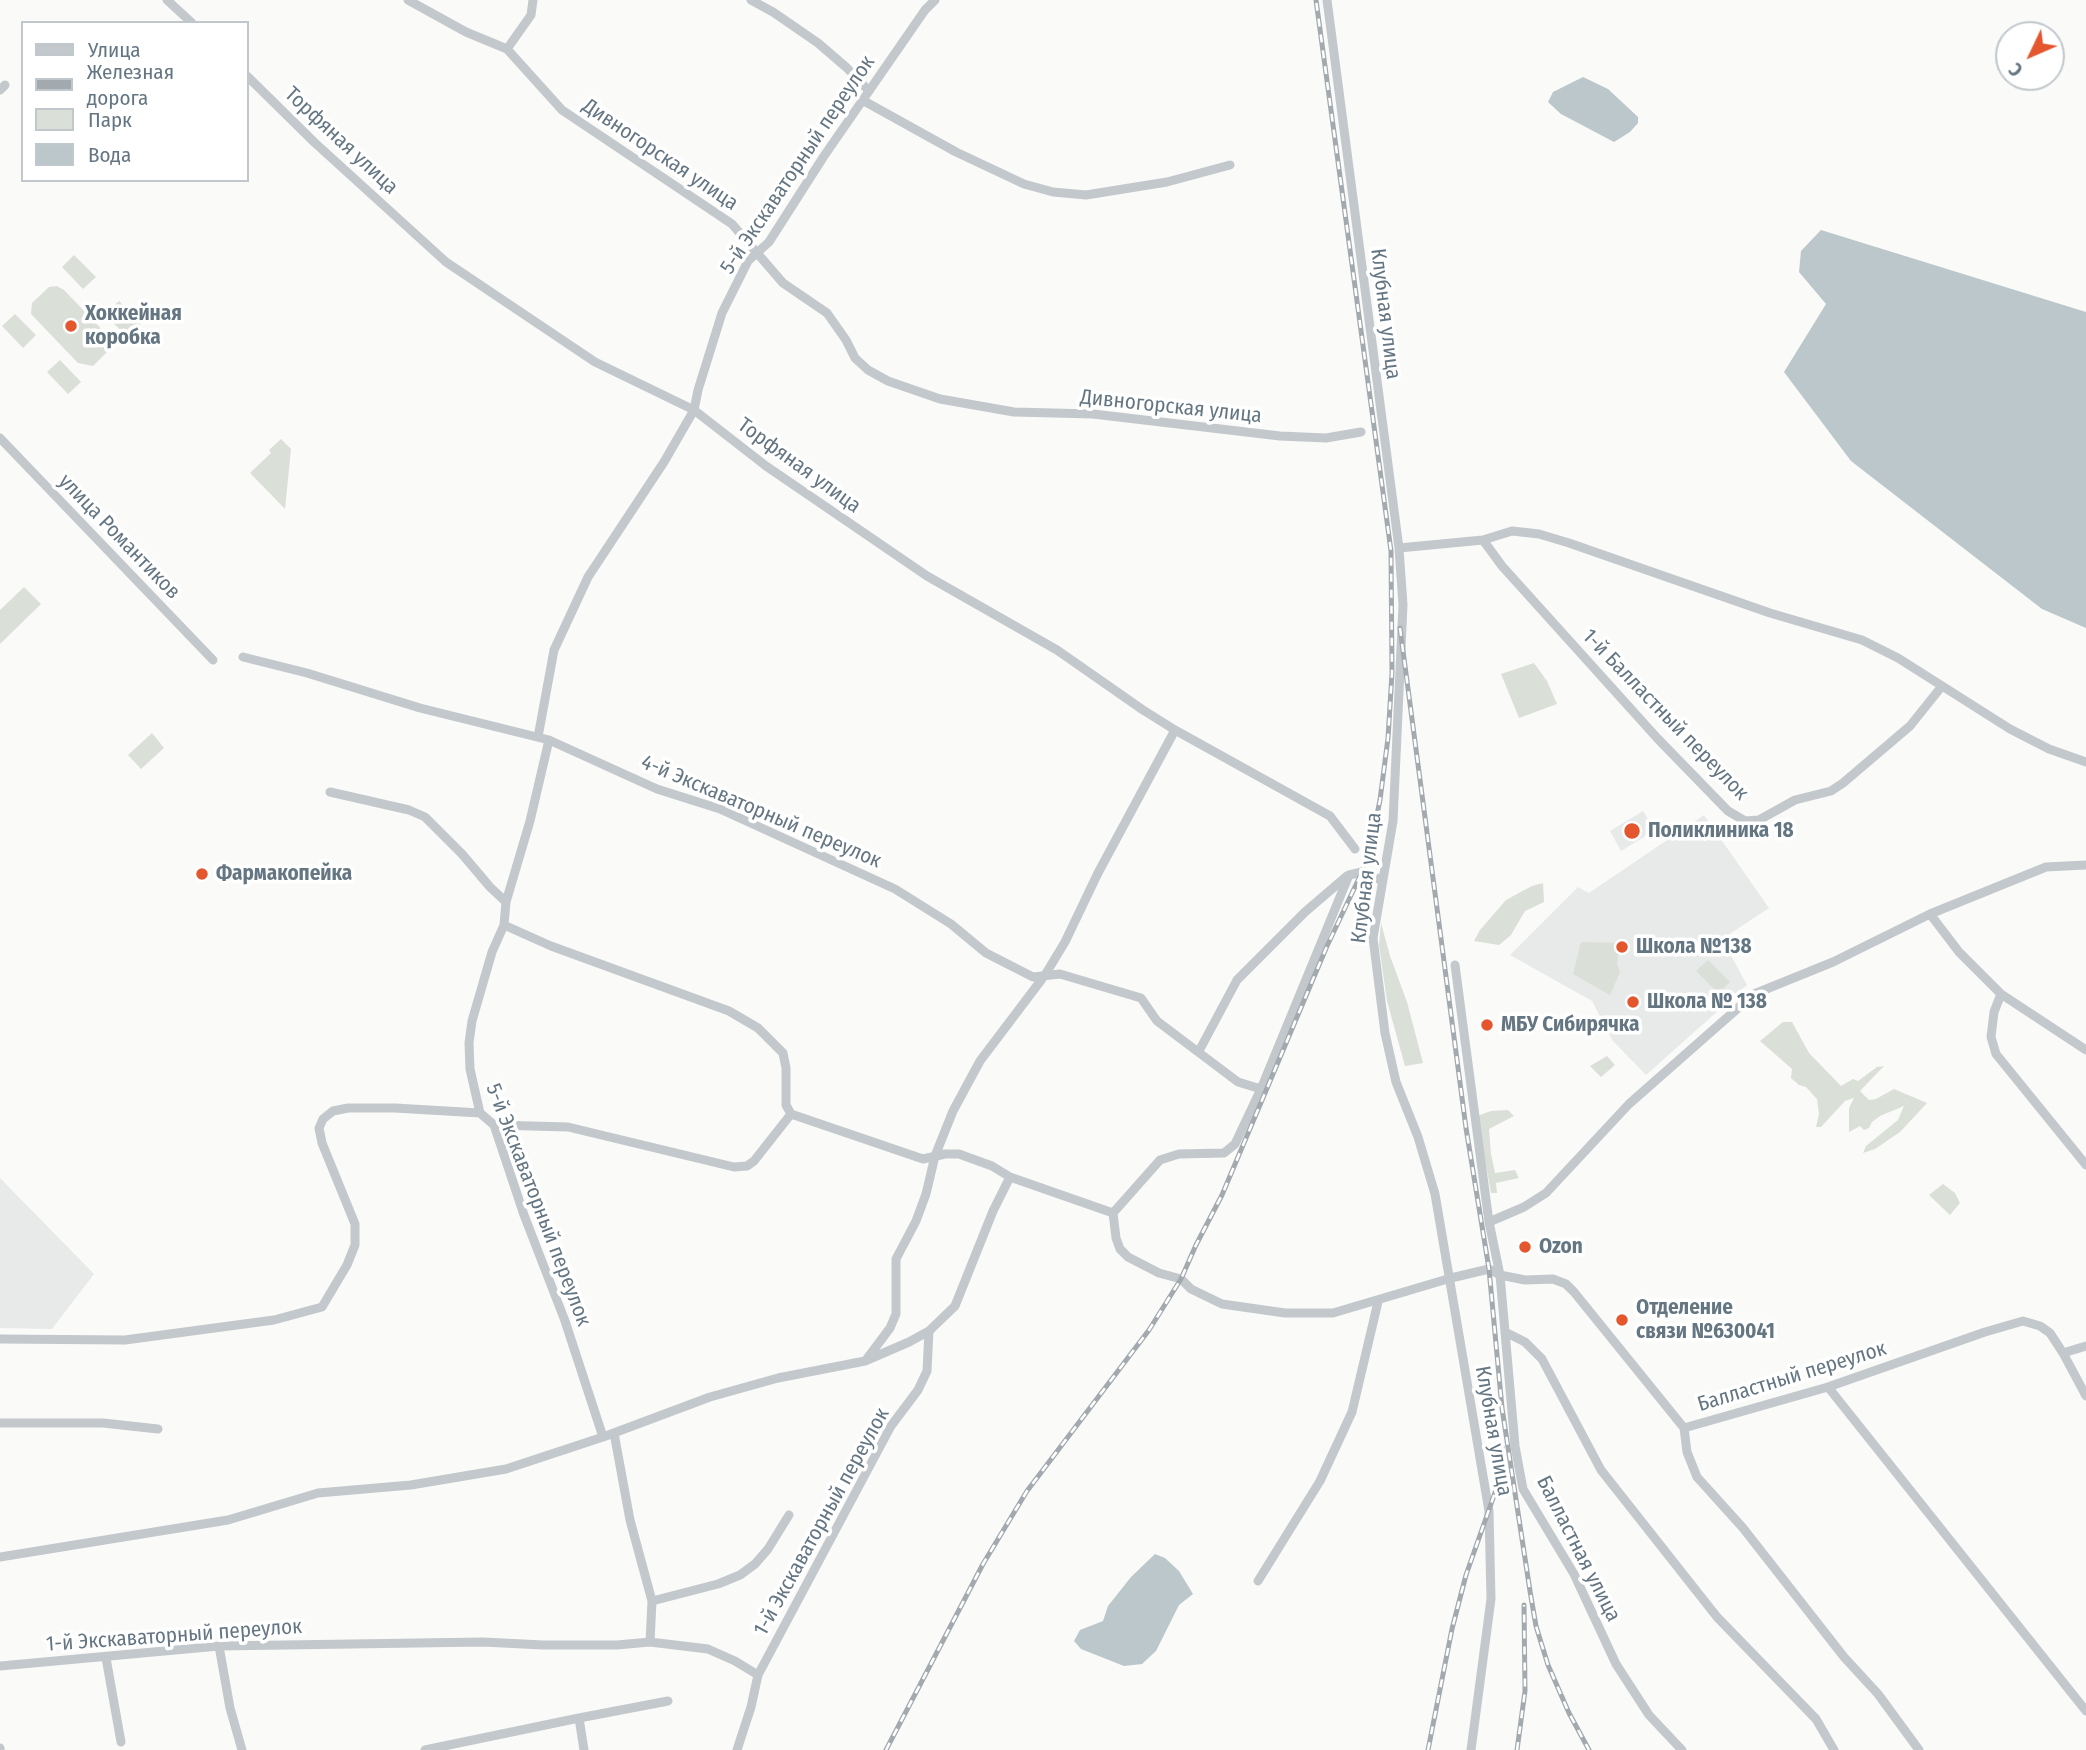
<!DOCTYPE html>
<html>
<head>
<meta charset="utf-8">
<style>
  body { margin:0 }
  #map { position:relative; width:2086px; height:1750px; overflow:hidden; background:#fafaf8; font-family:"Fira Sans Condensed",sans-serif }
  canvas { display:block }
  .legend { position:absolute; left:21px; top:21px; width:228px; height:161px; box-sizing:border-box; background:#fff; border:2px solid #c1c8cd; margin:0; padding:9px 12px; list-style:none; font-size:21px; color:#657683 }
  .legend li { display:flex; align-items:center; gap:14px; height:35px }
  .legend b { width:35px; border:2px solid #c1c8cd }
  .north { position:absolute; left:1995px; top:21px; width:70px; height:70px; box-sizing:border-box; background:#fff; border:2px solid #c1c8cd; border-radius:50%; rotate:226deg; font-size:19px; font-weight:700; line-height:28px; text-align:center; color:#657683 }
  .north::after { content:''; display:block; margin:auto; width:24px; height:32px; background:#e4572e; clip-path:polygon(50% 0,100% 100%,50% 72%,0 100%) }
</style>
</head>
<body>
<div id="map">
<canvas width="2086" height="1750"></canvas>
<ul class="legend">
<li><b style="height:9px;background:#c3c8cc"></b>Улица</li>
<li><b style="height:9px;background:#a2aab0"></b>Железная дорога</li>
<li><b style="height:19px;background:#dadfd7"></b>Парк</li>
<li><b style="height:19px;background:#bbc7cb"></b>Вода</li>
</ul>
<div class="north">С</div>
</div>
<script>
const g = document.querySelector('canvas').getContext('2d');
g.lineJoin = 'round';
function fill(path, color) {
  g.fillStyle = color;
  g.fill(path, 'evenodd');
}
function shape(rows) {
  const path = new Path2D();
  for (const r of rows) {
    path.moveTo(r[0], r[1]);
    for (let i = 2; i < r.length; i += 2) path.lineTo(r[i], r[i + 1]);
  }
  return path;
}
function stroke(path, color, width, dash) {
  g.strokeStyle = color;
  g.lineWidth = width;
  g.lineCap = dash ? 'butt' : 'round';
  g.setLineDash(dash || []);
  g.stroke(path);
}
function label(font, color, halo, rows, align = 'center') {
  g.font = font + ' "Fira Sans Condensed",sans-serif';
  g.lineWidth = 7;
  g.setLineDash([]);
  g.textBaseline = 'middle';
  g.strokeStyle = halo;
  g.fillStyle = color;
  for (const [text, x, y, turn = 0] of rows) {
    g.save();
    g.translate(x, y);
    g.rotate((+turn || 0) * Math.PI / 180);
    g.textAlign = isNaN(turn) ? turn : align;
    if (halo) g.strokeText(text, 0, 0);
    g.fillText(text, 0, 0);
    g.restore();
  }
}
fill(shape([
  [1643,811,1655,830,1621,851,1610,831],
  [1704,815,1769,908,1722,939,1747,985,1646,1075,1613,1041,1592,1001,1510,955,1578,887,1589,893],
  [0,1178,94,1274,52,1329,0,1328]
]), '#e8e9e9');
fill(shape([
  [74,255,96,277,83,289,62,267],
  [57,286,64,290,110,338,110,349,93,366,78,363,31,314,32,303,49,287],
  [119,301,141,324,127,337,105,314],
  [15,314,36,335,23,348,2,326],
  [60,360,81,382,68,394,47,372],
  [281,439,291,449,285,509,250,473,271,453,269,450],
  [24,587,41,604,0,644,0,610],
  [1534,663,1547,681,1557,704,1519,718,1501,674],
  [152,733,164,748,141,769,128,755],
  [1543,883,1544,902,1525,911,1511,935,1499,945,1474,941,1480,930,1506,900,1532,886],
  [1381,923,1390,956,1407,1002,1423,1063,1405,1066,1387,1001,1379,945],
  [1581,942,1620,943,1617,964,1620,972,1610,995,1573,974],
  [1708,960,1730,982,1718,993,1696,971],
  [1783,1022,1792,1022,1809,1053,1841,1086,1853,1079,1858,1081,1877,1067,1884,1066,1860,1091,1869,1100,1876,1099,1894,1089,1927,1103,1900,1132,1875,1149,1863,1153,1866,1146,1898,1120,1904,1106,1880,1116,1872,1122,1869,1128,1864,1130,1860,1126,1849,1132,1849,1108,1854,1098,1845,1101,1821,1127,1816,1127,1819,1114,1817,1099,1806,1087,1799,1085,1791,1078,1792,1069,1760,1041],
  [1607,1056,1615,1065,1601,1077,1590,1066],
  [1508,1110,1514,1116,1489,1129,1491,1154,1495,1173,1515,1170,1519,1178,1496,1183,1497,1193,1491,1193,1477,1116,1491,1111],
  [1943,1184,1955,1193,1960,1203,1950,1215,1929,1195]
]), '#dadfd7');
fill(shape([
  [1583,77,1608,89,1638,117,1638,123,1630,132,1614,142,1561,114,1548,102,1553,92],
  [1821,230,2086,312,2086,628,2042,609,1851,461,1784,372,1826,304,1799,272,1801,251],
  [1155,1554,1165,1558,1179,1571,1193,1594,1179,1605,1156,1651,1142,1664,1124,1666,1081,1649,1074,1641,1080,1630,1103,1621,1108,1606,1131,1577]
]), '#bbc7cb');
stroke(shape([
  [167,0,192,23],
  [408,0,466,32,507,49,562,110,732,224,783,283,827,313,846,340,855,358,868,370,888,381,940,399,1014,412,1093,414,1280,436,1326,438,1361,432],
  [751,0,773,12,818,43,847,68,869,91],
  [1327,0,1399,548,1403,605,1393,821,1373,938,1385,1033,1396,1082,1418,1137,1435,1194,1489,1511,1491,1599,1471,1750],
  [507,49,531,15,533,0],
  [247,76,314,142,446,262,595,362,694,410,766,466,927,576,1057,650,1143,710,1175,730,1330,816,1355,849],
  [0,90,5,85],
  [864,101,956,152,1024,184,1053,192,1086,195,1167,182,1230,165],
  [0,438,213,660],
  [1483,540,1502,566,1658,739,1728,811,1745,821,1759,820,1795,800,1831,791,1843,783,1910,726,1942,686],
  [1399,548,1483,540,1512,531,1539,534,1569,543,1770,613,1862,640,1898,658,2010,729,2049,749,2086,762],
  [243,657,307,673,420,708,549,740,657,789,720,809,895,889,951,924,986,953,1033,977,1060,974,1141,998,1157,1021,1238,1082,1261,1089],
  [538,737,554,650,588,577,664,462,694,410,698,390,722,313,748,261,769,242,824,156,925,10,935,0],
  [549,740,530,821,506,902,504,925,492,952,472,1021,469,1043,470,1069,480,1113,494,1125,524,1215,565,1321,603,1437],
  [330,792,409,810,425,817,462,854,490,887,506,902],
  [1930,914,1959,952,2001,994,2086,1050],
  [504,925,551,946,729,1011,758,1028,783,1053,786,1068,786,1105,791,1114,923,1159,945,1154,959,1154,992,1166,1010,1177],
  [1455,965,1489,1222,1500,1275,1515,1446,1523,1489,1574,1574,1616,1664,1649,1715,1682,1750],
  [2001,994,1994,1012,1991,1037,1996,1054,2086,1165],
  [1199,1051,1237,980,1305,912,1347,876],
  [494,1125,568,1127,734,1167,747,1166,754,1161,791,1114],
  [1113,1213,1116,1238,1120,1249,1128,1257,1159,1273,1181,1279,1191,1289,1222,1304,1285,1313,1333,1313,1451,1278,1489,1269,1500,1275,1525,1280,1553,1279,1566,1284,1574,1292,1684,1428,1828,1387,1985,1332,2023,1321,2040,1326,2050,1333,2063,1353,2086,1346],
  [1489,1222,1524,1207,1546,1193,1629,1104,1754,994,1833,962,1930,914,2046,867,2086,865],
  [1505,1332,1525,1342,1542,1359,1601,1470,1717,1617,1816,1719,1834,1750],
  [0,1339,125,1340,274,1320,322,1307,347,1265,355,1245,355,1224,322,1143,319,1128,323,1119,333,1111,348,1108,395,1108,480,1113],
  [2063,1353,2086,1396],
  [866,1360,890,1328,896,1314,896,1259,916,1221,926,1194,935,1156,953,1111,980,1061,1045,975,1065,942,1098,873,1175,730],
  [1828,1387,2086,1711],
  [0,1423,103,1423,158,1429],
  [1684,1428,1687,1452,1697,1477,1743,1528,1844,1657,1878,1694,1919,1750],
  [614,1433,630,1520,652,1601,650,1642],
  [0,1557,228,1520,318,1493,411,1485,506,1469,603,1437,710,1397,778,1378,865,1361,909,1342,929,1331,955,1306,993,1211,1010,1177,1113,1213,1160,1160,1179,1154,1224,1153,1235,1144,1261,1089,1349,875,1362,872,1381,880],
  [1258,1581,1320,1481,1352,1412,1378,1302],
  [652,1601,718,1584,740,1575,755,1564,768,1549,789,1515],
  [219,1646,230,1708,242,1750],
  [106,1658,121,1742],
  [0,1666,219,1646,483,1642,543,1645,617,1645,650,1642,708,1649,735,1661,758,1675,891,1426,918,1390,927,1371,929,1331],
  [0,1748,0,1750],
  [425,1750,579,1718],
  [584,1750,579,1718,668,1701],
  [737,1750,751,1707,758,1675]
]), '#c3c8cc', 9);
const rail = shape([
  [1400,628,1466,1128,1489,1269,1502,1408,1530,1591,1536,1626,1548,1665,1569,1713,1589,1750],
  [886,1750,983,1564,1027,1491,1149,1330,1181,1279,1196,1245,1222,1195,1327,946,1362,872,1373,834,1380,800,1388,738,1392,673,1391,551,1316,0],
  [1428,1750,1452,1629,1466,1575,1498,1484,1502,1447],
  [1517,1750,1525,1691,1524,1605]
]);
stroke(rail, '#a2aab0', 5);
stroke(rail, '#fff', 2.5, [8]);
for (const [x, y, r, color] of [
  [71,326,7,"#e4572e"],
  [1632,831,9,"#e4572e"],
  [202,874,7,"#e4572e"],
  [1622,947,7,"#e4572e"],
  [1633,1002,7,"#e4572e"],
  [1487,1025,7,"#e4572e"],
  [1525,1247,7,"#e4572e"],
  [1622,1320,7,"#e4572e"]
]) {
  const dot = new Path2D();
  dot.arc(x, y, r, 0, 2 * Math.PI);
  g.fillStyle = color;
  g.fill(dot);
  stroke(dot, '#fff', 2.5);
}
label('21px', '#657683', '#fff', [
  ["Торфяная улица",341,141,43],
  ["Дивногорская улица",660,155,34],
  ["5-й Экскаваторный переулок",798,165,-56],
  ["Клубная улица",1385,314,83],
  ["Дивногорская улица",1171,407,6],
  ["Торфяная улица",799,466,36],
  ["улица Романтиков",119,537,46],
  ["1-й Балластный переулок",1665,715,46],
  ["4-й Экскаваторный переулок",761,812,23],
  ["Клубная улица",1367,878,-83],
  ["5-й Экскаваторный переулок",538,1205,69],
  ["Балластный переулок",1792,1377,-17],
  ["Клубная улица",1493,1431,80],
  ["1-й Экскаваторный переулок",822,1522,-61],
  ["Балластная улица",1578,1549,63],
  ["1-й Экскаваторный переулок",174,1636,-4]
]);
label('bold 21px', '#657683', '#fff', [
  ["Хоккейная",85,314],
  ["коробка",85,338],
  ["Поликлиника 18",1648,831],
  ["Фармакопейка",216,874],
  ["Школа №138",1636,947],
  ["Школа № 138",1647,1002],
  ["МБУ Сибирячка",1501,1025],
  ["Ozon",1539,1247],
  ["Отделение",1636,1308],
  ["связи №630041",1636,1332]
], 'left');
</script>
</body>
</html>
